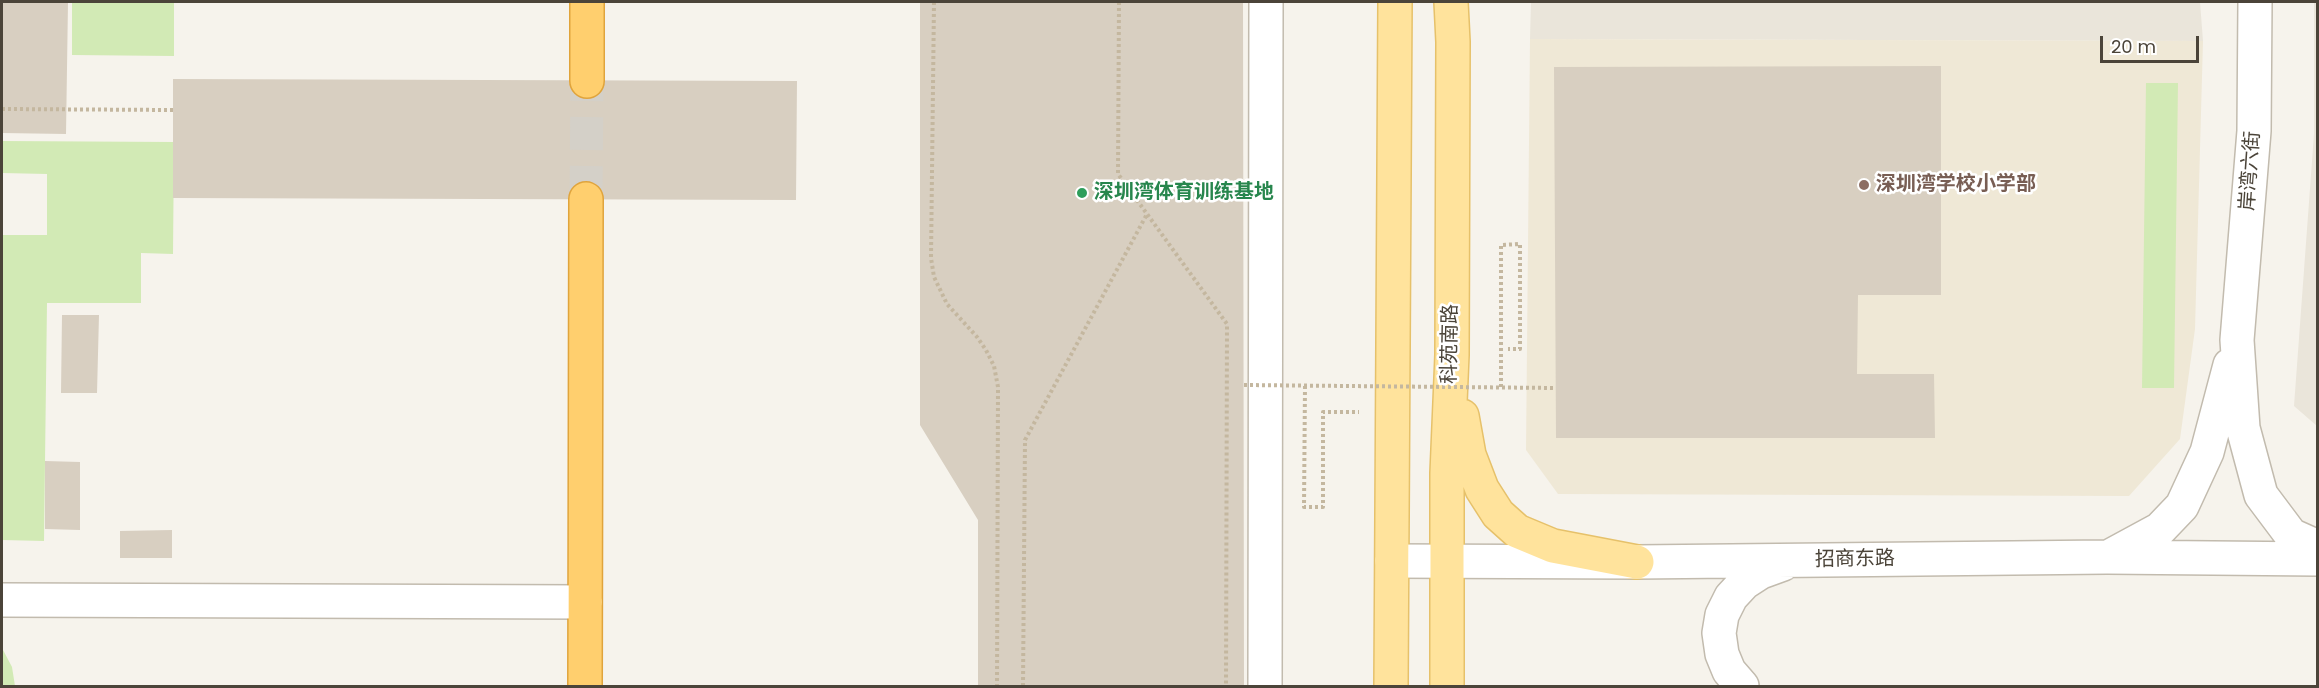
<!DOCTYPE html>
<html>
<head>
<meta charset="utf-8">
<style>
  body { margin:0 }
  #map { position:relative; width:2319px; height:688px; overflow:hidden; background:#f6f3ec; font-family:Poppins,sans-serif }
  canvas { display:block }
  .frame { position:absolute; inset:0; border:3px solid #4b4439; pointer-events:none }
  .scale { position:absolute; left:2100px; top:36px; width:99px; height:27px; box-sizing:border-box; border:3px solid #4b4439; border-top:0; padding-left:8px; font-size:18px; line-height:21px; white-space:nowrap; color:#4b4439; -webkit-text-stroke:4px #fff; paint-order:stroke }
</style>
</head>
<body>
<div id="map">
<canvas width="2319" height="688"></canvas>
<div class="frame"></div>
<div class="scale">20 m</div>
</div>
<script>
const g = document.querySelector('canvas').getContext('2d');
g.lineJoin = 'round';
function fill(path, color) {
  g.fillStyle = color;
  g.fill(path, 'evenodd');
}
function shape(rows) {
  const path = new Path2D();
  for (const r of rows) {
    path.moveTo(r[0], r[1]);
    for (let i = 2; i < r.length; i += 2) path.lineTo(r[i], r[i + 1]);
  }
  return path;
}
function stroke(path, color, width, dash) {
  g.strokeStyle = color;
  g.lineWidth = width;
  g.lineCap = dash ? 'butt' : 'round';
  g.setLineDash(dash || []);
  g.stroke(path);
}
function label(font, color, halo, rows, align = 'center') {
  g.font = font + ' Poppins,"Noto Sans SC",sans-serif';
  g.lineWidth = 5;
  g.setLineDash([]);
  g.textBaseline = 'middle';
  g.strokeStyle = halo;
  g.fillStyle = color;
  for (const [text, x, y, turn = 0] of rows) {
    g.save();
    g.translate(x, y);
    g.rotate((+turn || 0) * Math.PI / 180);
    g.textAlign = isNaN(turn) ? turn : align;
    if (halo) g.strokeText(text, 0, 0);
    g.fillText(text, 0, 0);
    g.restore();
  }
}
fill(shape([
  [1531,2,2200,2,2203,41,1530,39],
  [2314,2,2318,2,2317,426,2294,406,2314,134]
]), '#eae5da');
fill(shape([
  [1530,39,2203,41,2195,329,2180,439,2129,496,1558,494,1526,450]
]), '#efe8d6');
fill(shape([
  [72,2,174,2,174,56,72,55],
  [2146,83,2178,83,2174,388,2142,388],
  [2,141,174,142,173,254,141,253,141,303,47,303,44,541,2,540,2,235,47,235,47,174,2,173],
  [2,648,12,667,15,686,2,686]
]), '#d2eab5');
fill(shape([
  [2,2,68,2,66,134,2,133],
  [920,2,1243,2,1244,686,978,686,978,520,920,425],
  [1941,66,1941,295,1858,295,1857,374,1934,374,1935,438,1556,438,1554,67],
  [173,79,797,81,796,200,173,198],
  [62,315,99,315,97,393,61,393],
  [45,461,80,462,80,530,45,529],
  [172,530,172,558,120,558,120,531]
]), '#d8cfc1');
stroke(shape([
  [586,199,587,81]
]), '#d4d0c8', 33, [33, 16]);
const minor = shape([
  [2255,2,2254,131,2237,340,2243,428,2261,495,2291,535,2318,547],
  [2112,555,2160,529,2182,506,2207,452,2230,365],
  [1392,561,1637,562,2107,557,2318,559],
  [2,600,585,602],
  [1265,686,1266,2],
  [1742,686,1729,671,1722,654,1719,633,1722,615,1731,597,1744,583,1761,572,1783,564]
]);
const major = shape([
  [1462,416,1469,455,1482,489,1498,514,1517,531,1553,546,1637,562],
  [1391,686,1395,2],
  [1447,686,1447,473,1452,355,1453,42,1451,2]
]);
const highway = shape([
  [587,81,587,2],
  [585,686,586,199]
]);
stroke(minor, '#c2bbae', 36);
stroke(major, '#e6c16a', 36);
stroke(highway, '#e0a43c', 36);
stroke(shape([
  [934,2,931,258,934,277,947,304,977,337,986,350,994,366,998,387,997,686],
  [1119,2,1118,174,1227,324,1226,686],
  [2,109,173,110],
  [1305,386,1304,507,1323,507,1323,412,1359,412],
  [1501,387,1501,245,1520,244,1520,349,1508,349],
  [1023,686,1025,440,1147,214]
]), '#c4b79f', 4, [3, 3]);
stroke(minor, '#fff', 33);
stroke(major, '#ffe39c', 33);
stroke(highway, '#ffcf6e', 33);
stroke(shape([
  [1244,385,1555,388]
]), '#c4b79f', 4, [3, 3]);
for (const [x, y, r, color] of [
  [1864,185,6,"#8d6e63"],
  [1082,193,6,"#2e9e5b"]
]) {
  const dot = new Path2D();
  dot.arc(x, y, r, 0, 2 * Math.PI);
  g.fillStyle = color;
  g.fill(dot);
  stroke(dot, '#fff', 2);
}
label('20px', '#4b4439', '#fff', [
  ["岸湾六街",2251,171,-86],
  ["科苑南路",1451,344,-89],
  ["招商东路",1855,560,-1]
]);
label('bold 20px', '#785e54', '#fff', [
  ["深圳湾学校小学部",1876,185]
], 'left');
label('bold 20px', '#27864d', '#fff', [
  ["深圳湾体育训练基地",1094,193]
], 'left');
</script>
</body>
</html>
